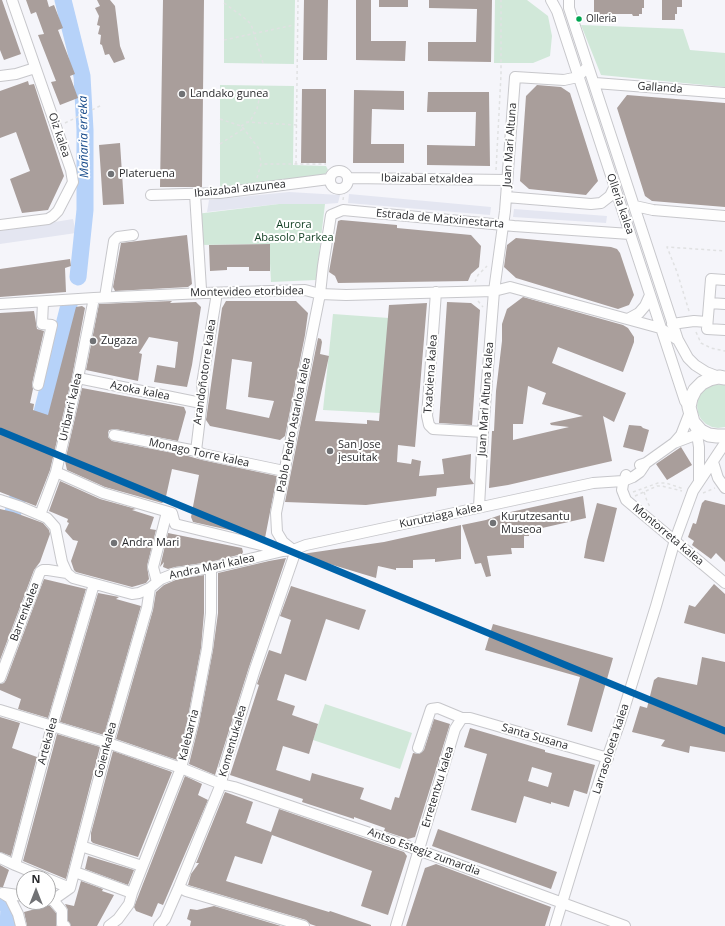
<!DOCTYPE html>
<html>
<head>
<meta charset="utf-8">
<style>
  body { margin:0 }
  #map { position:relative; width:725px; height:926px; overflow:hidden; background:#f5f5fa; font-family:"Open Sans",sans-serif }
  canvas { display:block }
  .north { position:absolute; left:16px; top:870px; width:40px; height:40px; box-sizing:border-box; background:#fff; border:1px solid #aaaaab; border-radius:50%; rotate:0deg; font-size:11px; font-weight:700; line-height:16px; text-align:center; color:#2a2b2e }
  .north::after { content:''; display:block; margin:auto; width:14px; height:18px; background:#717275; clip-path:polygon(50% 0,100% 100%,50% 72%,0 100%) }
</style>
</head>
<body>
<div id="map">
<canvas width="725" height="926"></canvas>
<div class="north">N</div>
</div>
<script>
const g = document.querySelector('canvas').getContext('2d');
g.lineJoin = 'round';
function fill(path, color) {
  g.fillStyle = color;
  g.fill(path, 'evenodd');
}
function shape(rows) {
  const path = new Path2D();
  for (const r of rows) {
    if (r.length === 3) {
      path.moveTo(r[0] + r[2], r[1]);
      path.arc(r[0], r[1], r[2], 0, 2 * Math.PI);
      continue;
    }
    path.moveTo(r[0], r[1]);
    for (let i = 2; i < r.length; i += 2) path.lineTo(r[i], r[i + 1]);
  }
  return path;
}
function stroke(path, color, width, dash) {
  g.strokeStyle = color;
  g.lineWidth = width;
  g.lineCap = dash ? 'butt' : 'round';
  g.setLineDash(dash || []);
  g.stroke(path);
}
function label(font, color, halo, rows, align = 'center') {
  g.font = font + ' "Open Sans",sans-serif';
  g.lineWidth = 4;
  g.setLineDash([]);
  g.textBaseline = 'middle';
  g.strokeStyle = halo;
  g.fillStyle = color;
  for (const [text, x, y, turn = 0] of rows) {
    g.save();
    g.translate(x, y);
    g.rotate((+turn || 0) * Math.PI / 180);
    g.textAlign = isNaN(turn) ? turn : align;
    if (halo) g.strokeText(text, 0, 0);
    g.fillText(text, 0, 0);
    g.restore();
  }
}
fill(shape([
  [289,192,340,195,338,203,325,204,279,204,207,212,209,200],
  [349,194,491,207,490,215,348,203],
  [514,209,607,216,606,223,513,217],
  [73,219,76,233,0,244,0,231]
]), '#e4e6f1');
fill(shape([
  [224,0,295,0,294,64,224,63],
  [495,0,527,0,548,16,552,36,550,56,533,63,494,63],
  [581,25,683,29,690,50,725,53,725,87,601,75],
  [220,85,294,86,293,165,326,166,328,170,323,177,220,188],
  [279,204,325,204,316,280,271,282,269,244,198,245,196,214],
  [333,314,389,318,380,413,323,410],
  [715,384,725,385,725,427,718,428,712,427,706,424,701,419,698,413,697,406,698,398,702,392,708,387],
  [325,704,412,733,400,769,313,740]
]), '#d1e8d9');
stroke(shape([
  [63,0,82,76,85,130,85,210,78,277],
  [36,436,69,305],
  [0,546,12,515,25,477],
  [0,900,9,907,8,926]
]), '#b6d2f9', 17);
fill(shape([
  [0,0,2,0,21,54,4,60,0,50],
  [26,0,47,0,49,7,54,5,63,28,58,30,75,74,70,76,78,98,60,105,51,82,56,81,38,35,44,34,36,12,31,14],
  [97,0,110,0,115,6,120,46,125,59,114,63,109,54,105,55,102,45,100,44,101,35,98,34,100,26,97,25,99,16,95,8,100,6],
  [163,0,204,0,202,187,160,187],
  [304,0,328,0,327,60,303,60],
  [356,0,371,0,371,41,406,41,405,61,356,60],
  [379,0,408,0,408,7,379,7],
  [429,0,492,0,491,62,428,61,428,42,476,42,477,9,429,8],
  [594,0,644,0,644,8,642,8,642,14,639,14,639,16,633,16,632,14,609,14,609,20,606,20,606,22,597,22,597,20,594,20],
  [662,0,682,0,682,7,677,7,677,14,675,14,675,20,662,20],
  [28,81,29,85,34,84,64,176,48,210,22,213,10,179,30,171,16,132,0,138,0,91],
  [537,85,561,87,570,93,598,181,586,195,529,189,520,181,526,96],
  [302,89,326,89,326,163,301,163],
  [354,90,404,91,404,110,372,109,371,144,404,144,404,163,353,163],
  [428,92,489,92,490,166,427,165,427,145,475,146,476,112,427,112],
  [627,95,725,103,725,207,652,201,645,196,617,108],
  [120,143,124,204,103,205,99,145],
  [341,220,397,225,397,228,471,235,481,246,479,267,471,274,468,281,338,283,335,276,329,272,338,221],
  [187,235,192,284,188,287,115,291,113,287,121,243],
  [516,238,611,247,617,249,620,253,634,295,629,305,618,309,516,278,504,267,507,245],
  [270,244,270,271,249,271,249,267,227,267,227,270,210,271,209,245],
  [70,259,71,266,65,268,66,292,0,297,0,269],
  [523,297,623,325,628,328,634,337,634,342,623,372,558,347,552,363,626,393,614,422,603,416,612,461,508,485,489,488,492,431,494,431,496,391,502,341,502,324,507,309],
  [528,386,546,393,542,404,583,416,550,423,551,425,569,427,513,440,513,424,523,424],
  [172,301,170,303,196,302,201,307,192,365,187,387,154,382,157,365,175,368,178,342,149,337,139,353,142,354,138,381,86,370,99,304],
  [226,301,296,301,308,313,305,335,285,436,280,440,210,426,206,420,222,308],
  [232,359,252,362,248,397,274,401,269,418,226,409],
  [447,302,471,303,480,310,472,425,439,423],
  [427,303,415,447,398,445,397,462,411,464,412,459,421,461,419,476,444,474,442,459,471,454,470,478,474,484,437,488,436,496,366,505,285,502,318,338,321,339,322,342,320,354,329,356,315,421,367,424,367,420,379,421,389,305],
  [82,306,85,308,72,377,50,470,36,506,0,492,0,313,34,311,37,329,44,331,32,384,33,389,30,403,34,404,33,410,48,415,76,307],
  [82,388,184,407,186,412,178,441,115,429,109,430,108,433,108,437,112,441,188,456,202,460,277,476,265,538,193,522,191,517,199,475,172,469,165,501,162,503,105,487,67,470,65,461],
  [629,425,641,426,643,428,649,430,643,452,623,447],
  [681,447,692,465,667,480,656,464],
  [60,481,100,499,136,509,132,510,154,517,150,529,156,530,147,566,149,579,146,583,132,587,76,572,74,570,71,561,78,541,73,540,65,531,69,523,67,522,68,519,49,511],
  [583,496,586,518,529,531,529,536,524,536,524,548,511,548,512,554,487,556,491,576,486,577,481,563,475,564,462,525,486,520,506,513],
  [705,500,725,505,725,562,716,553,711,559,692,545,694,541,688,537,693,523,696,524,702,503],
  [597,503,617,508,604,562,584,558,587,541],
  [0,509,13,512,43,523,49,530,50,534,40,562,34,570,0,660],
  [461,525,461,559,435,562,435,559,413,560,413,568,396,568,396,570,378,566,376,578,300,555,302,554,384,542],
  [168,533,242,548,243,552,242,554,210,562,175,567,168,569,163,567,164,562,160,567],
  [286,558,249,667,215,775,189,764,199,724,213,650,218,613,218,573,269,561],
  [204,575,204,613,201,648,187,722,177,760,116,739,153,610,156,592,164,585,178,579],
  [44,579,86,589,48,718,18,709,21,699,0,690,0,684,4,683,6,680],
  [714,584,725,594,725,634,684,623,689,605,695,607],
  [291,586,366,610,359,630,326,619,306,681,285,674,277,700,295,706,292,715,318,724,309,754,283,746,276,770,310,781,312,773,364,788,360,799,391,810,395,797,399,798,413,753,419,754,424,750,434,719,450,724,415,837,408,839,384,831,385,828,354,817,354,819,302,802,303,799,230,775,259,685,257,684,269,650,281,654,291,620,280,616],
  [98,593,119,597,116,599,141,606,104,735,60,722],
  [493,624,613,658,592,732,567,725,580,677,485,650],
  [702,657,725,662,725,752,690,746,689,753,661,746,665,740,632,732,640,706,647,708,654,680,658,677,697,685],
  [0,717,20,723,12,748,37,757,11,856,0,852],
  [470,728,545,750,545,752,595,765,587,794,574,790,569,807,551,802,551,804,524,796,516,823,471,810,487,754,464,747],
  [532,767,552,773,548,787,528,781],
  [57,734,100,747,66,879,23,861],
  [113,751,172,772,138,857,93,843,91,841,91,833],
  [185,776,202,784,198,795,208,800,163,905,158,903,152,917,136,911,134,907],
  [225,792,253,802,246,823,271,832,279,809,404,852,407,856,388,915,361,906,372,871,272,835,262,864,235,856,226,881,329,912,330,911,371,925,371,926,316,926,310,924,306,920,188,885,191,874,199,863,196,863,197,861],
  [438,829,557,872,551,889,432,846],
  [88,856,134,870,128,885,85,869],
  [436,864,551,907,545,926,406,926,425,868],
  [0,865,9,870,3,887,0,887],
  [81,881,103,889,102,891,114,895,97,926,71,926,68,921,68,910,65,904,74,906],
  [47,906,50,906,56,913,56,926,27,926,24,912],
  [214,906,281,926,190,926,191,921,187,919,190,909,197,910]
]), '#a99e9b');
const minor = shape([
  [551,0,557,11,685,401,689,407],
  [569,0,569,8,678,340,688,358,695,365,706,372,719,377],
  [0,76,16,74,35,68],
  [595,83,725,93],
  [339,180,9],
  [348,178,506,180],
  [195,194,201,289],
  [151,195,220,193,329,179],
  [506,197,591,204,601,203,610,196,614,188],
  [635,206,653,210,725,216],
  [0,225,48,219,53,216,58,211,73,182,71,170,12,0],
  [725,280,711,279,707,329,725,330],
  [436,292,427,416,429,425,433,429,483,432],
  [105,297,114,241,118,237,133,235],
  [709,303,725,304],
  [0,304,94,298,204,293,305,290,320,294,346,295,494,291,510,287,660,328,678,340],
  [628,319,639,313,645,306,650,295],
  [672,324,694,321,707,322],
  [78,378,201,403],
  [38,385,52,325,42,324,43,302],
  [696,428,699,447,699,482],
  [114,435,196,451,203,454,284,471],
  [674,443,681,435,690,412],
  [196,451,203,393,202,384,217,293],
  [713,462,718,478,725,488],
  [640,465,646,463,674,443,703,432],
  [56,472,103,493,172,513,175,524,281,550],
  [626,475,623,484,622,490,626,500,725,583],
  [0,500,21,507,47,518,55,527,62,562,67,573,73,578,132,594,139,593,150,588,161,579,176,573,211,568,283,551,293,550,306,545,593,483,623,481,633,477,640,472,646,463],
  [479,507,483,432,494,291,505,211,515,77,564,80,578,77,588,66],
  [40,515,56,472,78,378,94,298],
  [157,582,153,567,167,512],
  [0,678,40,572,43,570,48,570,67,573],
  [0,710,108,743,181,768,221,784,234,787,402,844,625,926],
  [418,748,431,709,438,708,462,718,470,718,608,758],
  [81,846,142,866],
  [0,858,15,865],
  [75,872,132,893],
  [46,878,15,865,52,726,94,584],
  [48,879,70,888],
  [179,887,186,891,304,926],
  [2,893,10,898,18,914,21,926],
  [4,893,24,896],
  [48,900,53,900,70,888,108,743,147,608,150,588],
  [53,900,62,911,62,924,65,926],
  [109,926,118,919,129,904,132,893,181,768,193,723,207,649,211,613,211,568],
  [159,926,165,919,179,887,221,784,225,765,255,669,294,556,293,550,283,542,277,532,276,513,320,294,323,266,331,215,343,210,514,226,630,234],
  [396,926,455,729,462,718],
  [555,926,601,775,620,722,656,606,675,540,693,491,725,443]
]);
const major = shape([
  [725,378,719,377,710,379,702,383,695,390,691,398,689,407,693,422,701,431,709,435,717,436,725,436]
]);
stroke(minor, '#c7c7cb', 12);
stroke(major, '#c7c7cb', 15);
stroke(shape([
  [224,3,242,16,251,24,263,63],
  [224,40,294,25],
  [220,119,241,126,244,129,259,149,261,164],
  [246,122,297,125],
  [65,123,102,105],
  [241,126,250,121,257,109,262,86],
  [220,144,243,129],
  [296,164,298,0],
  [496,170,501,75,501,0],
  [257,178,261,164,326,164],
  [343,200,344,194],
  [475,282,478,275,487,266],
  [478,301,483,307],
  [689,311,677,272,667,247,725,251],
  [696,332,701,343,711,348,725,351],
  [633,492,658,483,666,483,684,489],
  [644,492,647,501,650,507],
  [703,493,715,488],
  [635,496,657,486,662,486,682,491]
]), '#e0e1e2', 1.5, [3, 3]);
stroke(minor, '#fefefe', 10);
stroke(major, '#fefefe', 13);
stroke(shape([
  [0,431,725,731]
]), '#0063a9', 7);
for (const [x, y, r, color] of [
  [579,19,3.5,"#00a651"],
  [182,94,4,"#717275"],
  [111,174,4,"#717275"],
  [93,341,4,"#717275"],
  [330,451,4,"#717275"],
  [493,523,4,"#717275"],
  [114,543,4,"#717275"]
]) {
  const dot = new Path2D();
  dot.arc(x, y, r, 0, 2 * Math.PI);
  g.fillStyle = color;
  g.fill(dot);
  stroke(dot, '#fff', 1.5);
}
label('10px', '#2a2b2e', '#fff', [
  ["Olleria",586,19]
], 'left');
label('11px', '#2a2b2e', '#fff', [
  ["Gallanda",660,88,4],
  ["Oiz kalea",59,135,71],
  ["Juan Mari Altuna",510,145,-86],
  ["Ibaizabal etxaldea",427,179,1],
  ["Ibaizabal auzunea",240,189,-6],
  ["Olleria kalea",620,204,71],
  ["Estrada de Matxinestarta",440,219,5],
  ["Montevideo etorbidea",247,292,-1],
  ["Arandoñotorre kalea",205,372,-82],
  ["Txatxiena kalea",431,374,-86],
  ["Azoka kalea",140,391,11],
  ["Juan Mari Altuna kalea",486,399,-86],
  ["Uribarri kalea",71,407,-77],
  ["Pablo Pedro Astarloa kalea",294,425,-79],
  ["Monago Torre kalea",199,453,12],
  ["Kurutziaga kalea",441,516,-12],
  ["Montorreta kalea",668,535,40],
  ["Andra Mari kalea",212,567,-12],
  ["Barrenkalea",25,612,-69],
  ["Kalebarria",189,735,-76],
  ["Santa Susana",535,737,16],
  ["Artekalea",48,741,-75],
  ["Komentukalea",233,741,-74],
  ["Larrasoloeta kalea",611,749,-72],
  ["Goienkalea",106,750,-75],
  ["Erretentxu kalea",438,787,-73],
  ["Antso Estegiz zumardia",424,852,20]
]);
label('11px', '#2a2b2e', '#fff', [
  ["Landako gunea",190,94],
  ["Plateruena",119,174],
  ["Zugaza",101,341],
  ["San Jose",338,445],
  ["jesuitak",338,458],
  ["Kurutzesantu",501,517],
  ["Museoa",501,530],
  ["Andra Mari",122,543]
], 'left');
label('11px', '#103e22', '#fff', [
  ["Aurora",294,225],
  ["Abasolo Parkea",294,238]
]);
label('italic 12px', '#1b4e8d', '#fff', [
  ["Mañaria erreka",84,137,-91]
]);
</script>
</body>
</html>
